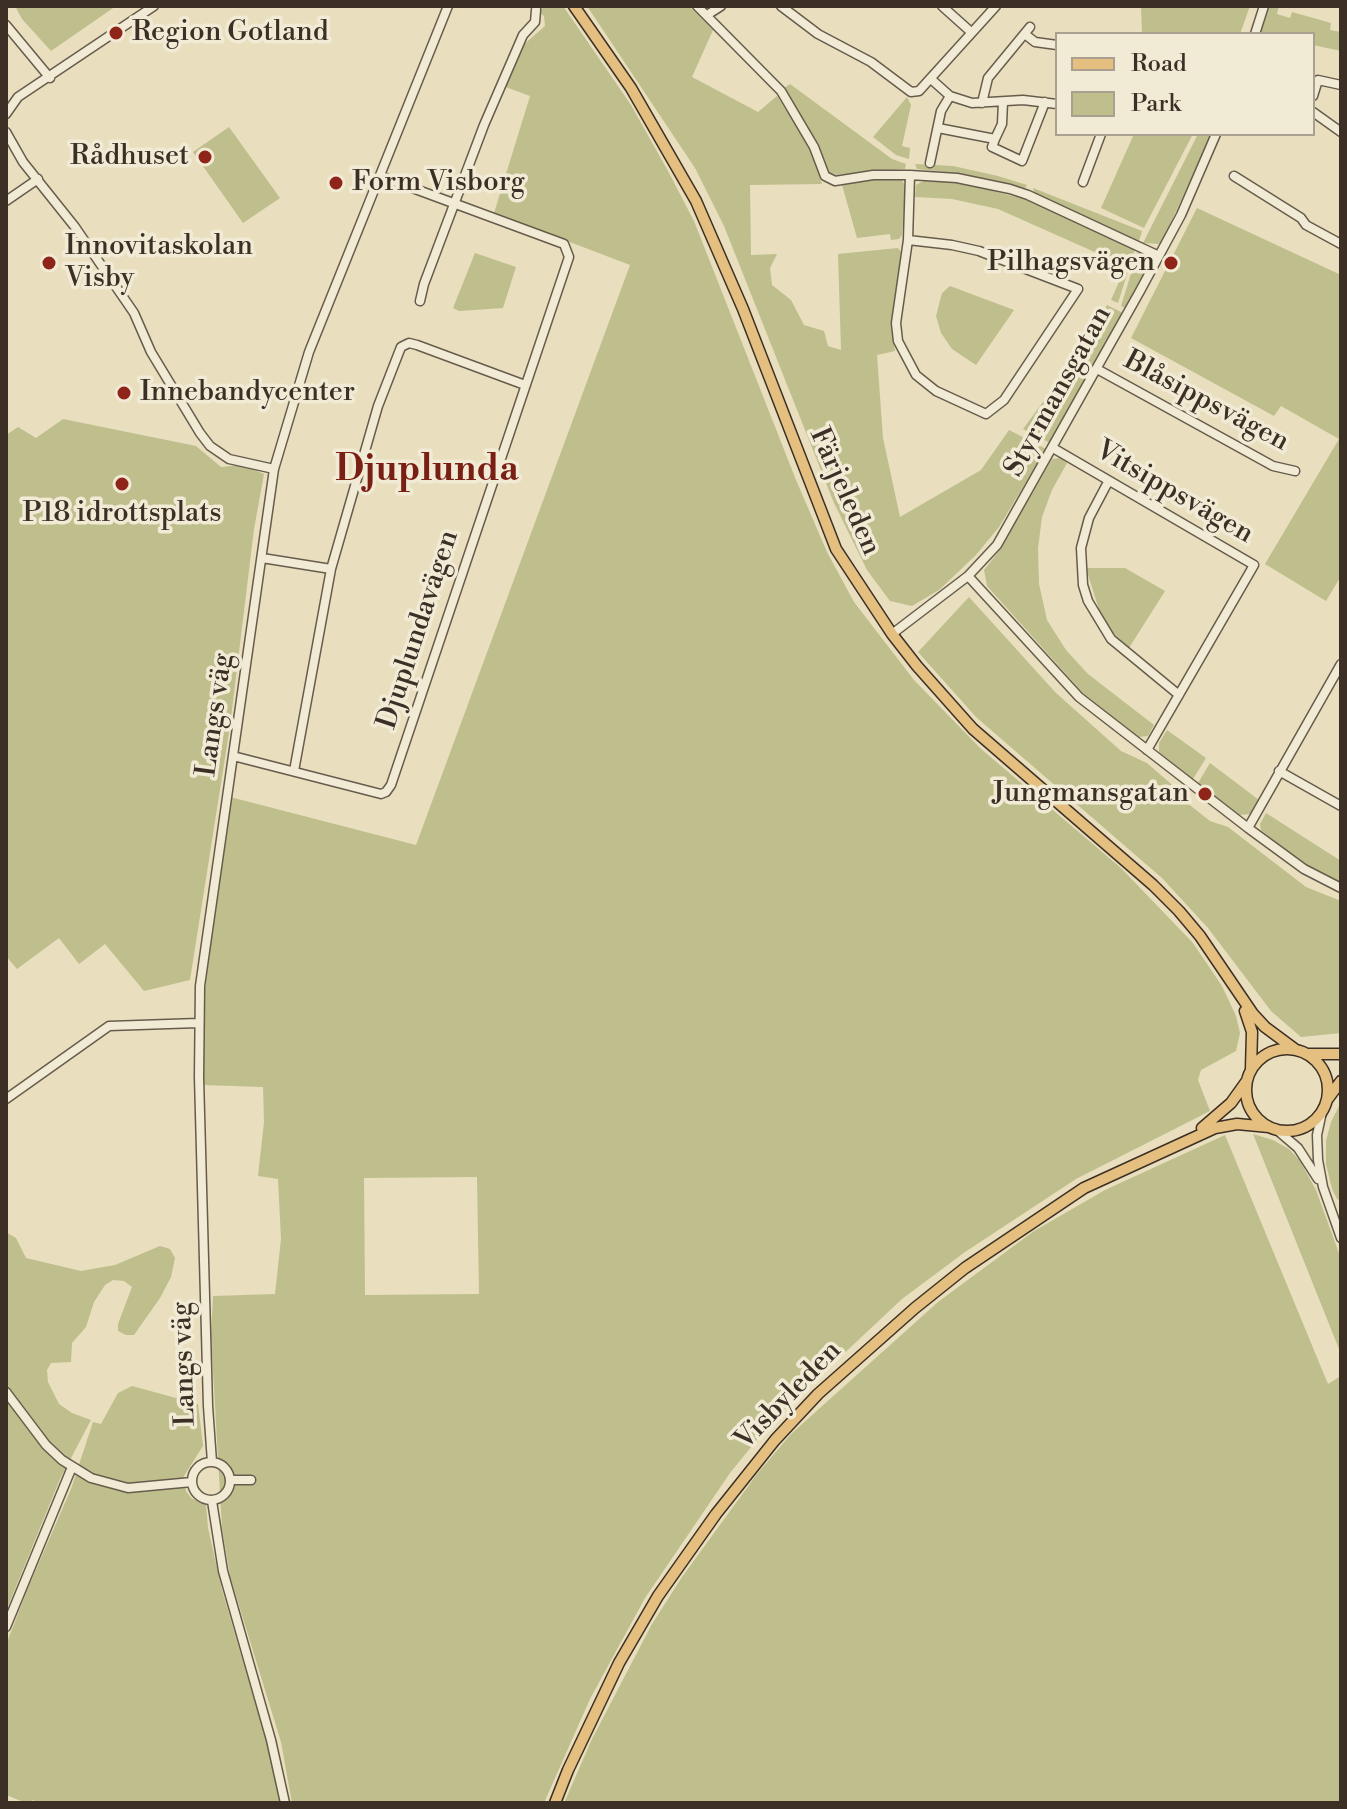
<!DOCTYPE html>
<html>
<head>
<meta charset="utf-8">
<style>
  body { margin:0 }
  #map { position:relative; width:1347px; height:1809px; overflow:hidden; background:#e9debe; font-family:"Libre Bodoni",serif }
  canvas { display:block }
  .frame { position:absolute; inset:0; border:8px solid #3c3026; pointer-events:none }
  .legend { position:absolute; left:1055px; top:32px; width:260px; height:104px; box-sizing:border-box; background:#f1ead5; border:2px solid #a9a08f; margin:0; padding:10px 14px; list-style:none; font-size:24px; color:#3c3026 }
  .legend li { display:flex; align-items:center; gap:16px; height:40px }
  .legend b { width:40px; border:2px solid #a9a08f }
</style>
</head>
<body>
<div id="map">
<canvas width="1347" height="1809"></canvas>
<div class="frame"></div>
<ul class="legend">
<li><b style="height:10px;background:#e4bf7f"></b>Road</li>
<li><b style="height:22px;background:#bebf8c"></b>Park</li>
</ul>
</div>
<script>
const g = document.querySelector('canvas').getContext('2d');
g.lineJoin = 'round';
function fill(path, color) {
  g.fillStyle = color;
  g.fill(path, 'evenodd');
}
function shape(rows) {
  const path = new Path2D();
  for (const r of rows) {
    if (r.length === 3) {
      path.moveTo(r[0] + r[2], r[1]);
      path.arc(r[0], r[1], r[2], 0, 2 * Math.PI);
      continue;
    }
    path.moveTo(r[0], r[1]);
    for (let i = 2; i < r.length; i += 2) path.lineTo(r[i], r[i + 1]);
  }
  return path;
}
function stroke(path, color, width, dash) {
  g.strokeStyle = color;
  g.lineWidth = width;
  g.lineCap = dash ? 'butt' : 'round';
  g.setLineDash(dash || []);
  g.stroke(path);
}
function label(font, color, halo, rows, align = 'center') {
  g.font = font + ' "Libre Bodoni",serif';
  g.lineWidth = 7;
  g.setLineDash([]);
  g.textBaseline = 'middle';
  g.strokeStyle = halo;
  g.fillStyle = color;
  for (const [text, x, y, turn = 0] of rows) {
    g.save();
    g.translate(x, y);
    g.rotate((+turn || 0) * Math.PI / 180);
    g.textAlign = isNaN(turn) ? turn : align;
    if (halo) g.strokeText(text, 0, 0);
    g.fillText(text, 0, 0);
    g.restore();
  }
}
fill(shape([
  [15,6,116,6,51,51,22,19],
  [538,6,563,6,631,105,668,171,694,221,796,480,827,552,854,602,914,680,980,748,1121,868,1193,943,1222,986,1236,1016,1240,1033,1236,1051,1201,1070,1198,1080,1210,1111,1076,1179,965,1252,902,1299,773,1420,730,1473,645,1598,590,1699,544,1803,292,1803,281,1742,230,1576,222,1528,211,1335,213,1296,275,1294,281,1239,278,1179,258,1176,264,1122,263,1087,203,1085,202,1029,204,996,230,797,416,845,630,265,494,213,530,96,503,86,521,47,545,26,544,16,536,10],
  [477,1177,479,1294,365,1295,364,1178],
  [587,6,689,6,713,30,692,77,758,112,777,96,811,150,822,184,750,185,751,255,777,254,770,268,772,285,791,300,804,325,824,331,828,346,841,350,838,254,898,248,901,252,892,323,895,351,877,355,883,438,900,517,981,470,1009,430,1046,449,999,527,976,555,939,590,912,606,890,601,867,570,834,503,724,226,695,168],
  [1141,6,1250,6,1240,34,1142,34],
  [1270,6,1279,6,1277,14,1290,18,1292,12,1331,23,1330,30,1341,32,1341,51,1313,45,1313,34,1260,34],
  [790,84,892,159,906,164,905,169,836,175,829,172,819,146,784,88],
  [907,97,911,105,902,146,910,148,909,159,896,155,873,137],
  [229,127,280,198,243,223,193,152],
  [1134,134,1193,134,1144,228,1101,208],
  [1198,134,1211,134,1163,240,1159,244,1143,243],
  [915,164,953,166,998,176,1027,185,1024,190,956,173,917,169],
  [876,179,902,180,906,187,902,235,899,239,891,240,890,234,857,238,842,185],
  [927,179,957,182,1028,200,1135,249,1118,303,1111,300,1126,266,998,209,952,199,915,197,916,185],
  [1033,188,1142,231,1139,241,1034,194],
  [1197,208,1341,275,1341,576,1326,601,1265,564,1339,439,1281,406,1274,416,1131,338],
  [1138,251,1147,258,1148,265,1125,308,1121,306],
  [475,253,516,267,503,308,459,311,453,308],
  [950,286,1014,310,976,365,952,349,941,333,936,316,942,293],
  [1107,305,1123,313,1050,443,1023,429,1057,383,1081,355],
  [63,419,196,446,221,467,242,465,264,474,254,529,230,726,190,980,144,991,105,944,79,964,59,938,17,969,6,956,6,435,18,427,36,438],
  [1061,458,1067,463,1052,490,1042,517,1038,548,1039,584,1047,620,1066,650,1088,674,1154,725,1148,736,1139,737,1084,694,987,586,984,570,1000,550,1052,459],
  [1086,568,1125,568,1165,591,1129,648,1108,628,1100,613],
  [969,597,1056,693,1121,751,1147,763,1178,790,1186,802,1210,821,1228,827,1306,887,1341,901,1341,1033,1301,1037,1271,1011,1208,928,1162,878,976,717,918,652],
  [1167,730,1206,758,1193,779,1159,752,1159,743],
  [1210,763,1259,800,1250,814,1240,815,1198,783],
  [1266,813,1341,861,1341,883,1303,864,1261,830,1260,824],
  [1341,1102,1341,1201,1337,1199,1332,1189,1326,1164,1326,1141,1331,1122],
  [1253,1134,1273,1140,1289,1149,1300,1161,1316,1190,1341,1259,1341,1354],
  [1225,1135,1328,1384,1341,1376,1341,1803,564,1803,592,1739,652,1624,682,1577,757,1474,791,1434,938,1302,1034,1231,1105,1190],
  [6,1232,16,1238,26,1258,81,1271,115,1265,160,1246,170,1249,175,1258,171,1277,160,1298,134,1335,126,1335,118,1331,118,1324,132,1287,124,1281,113,1280,105,1285,94,1302,86,1327,72,1343,71,1362,51,1363,47,1370,48,1382,59,1404,72,1413,91,1420,60,1479,6,1611],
  [132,1386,198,1404,203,1446,184,1476,186,1491,191,1498,206,1505,208,1528,222,1590,269,1751,280,1803,40,1803,32,1800,31,1803,26,1803,6,1795,6,1645,28,1588,71,1489,93,1422,101,1424,118,1393]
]), '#bebf8c');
const minor = shape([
  [697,6,781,91,814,147,825,176,835,181,873,175,910,175,957,178,1010,189,1028,195,1159,256],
  [781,6,818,34,871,62,911,92,919,91,996,6],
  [942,6,971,32],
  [707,15,721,6],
  [6,25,50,78],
  [1255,34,1264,6],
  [1026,35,1035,42,1057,45],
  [931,79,950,96,972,103,1023,100,1057,104],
  [1313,96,1318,80,1341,85],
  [982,103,988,78,1030,27],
  [1313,112,1341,132],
  [6,114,18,97,154,6],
  [938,128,995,139,1002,124,1003,102],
  [6,132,23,162,75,227,134,313,151,352,200,433,210,446,229,459,274,469],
  [995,139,992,147,1022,161,1045,102],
  [930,163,941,111,950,96],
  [1234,176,1301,218,1306,225,1341,244],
  [1083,182,1101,134],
  [6,201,38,179],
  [908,240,952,245,979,251,1078,289,1004,400,986,414,936,391,916,375,898,341,896,323,908,240,910,175],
  [420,301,424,284,484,125,523,35,535,22,536,10],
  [1097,369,1273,466,1295,471],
  [1053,448,1254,565,1147,750],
  [1108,482,1089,518,1081,548,1083,585,1088,601,1111,639,1179,695],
  [262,558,331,569],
  [968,576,1079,697,1248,828,1304,869,1341,888],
  [892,634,968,576,997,545,1140,291,1181,215,1216,134],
  [233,756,381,794,386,792,391,785,569,257,564,244,380,176],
  [294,771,331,569,378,406,401,347,409,343,417,345,525,385],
  [1279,771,1341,806],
  [1248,828,1341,664],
  [6,1099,109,1026,198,1023],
  [1322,1112,1317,1135,1318,1160,1323,1187,1341,1238],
  [1277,1130,1298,1148,1318,1179],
  [6,1392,46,1445,62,1460,91,1478,128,1488,192,1482],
  [211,1481,19],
  [212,1462,208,1406,199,1077,200,986,274,469,309,352,448,6],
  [230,1480,251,1480],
  [212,1501,223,1571,271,1740,285,1803],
  [6,1627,72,1467]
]);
const major = shape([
  [574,6,631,88,696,201,743,309,836,549,892,634,917,666,973,729,1153,885,1179,911,1200,936,1253,1014,1265,1027,1296,1050],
  [1245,1011,1252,1032,1251,1069],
  [1287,1090,41],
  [1307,1054,1341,1054],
  [1327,1100,1341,1081],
  [1202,1128,1231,1103,1246,1082],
  [555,1803,568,1770,619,1663,658,1596,716,1514,775,1440,818,1394,915,1308,965,1268,1084,1188,1215,1128,1237,1124,1269,1127]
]);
stroke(minor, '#675c4c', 11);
stroke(major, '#3c3026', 13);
stroke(minor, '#f1ead5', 8);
stroke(major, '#e4bf7f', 10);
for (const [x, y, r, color] of [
  [116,33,8,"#8f2418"],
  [205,157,8,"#8f2418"],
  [336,183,8,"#8f2418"],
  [49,263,8,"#8f2418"],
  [1171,263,8,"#8f2418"],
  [124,393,8,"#8f2418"],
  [122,484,8,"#8f2418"],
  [1205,794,8,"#8f2418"]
]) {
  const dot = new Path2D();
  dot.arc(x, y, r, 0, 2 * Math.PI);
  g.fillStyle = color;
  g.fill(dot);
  stroke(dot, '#f1ead5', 3);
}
label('28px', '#3c3026', '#f1ead5', [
  ["Region Gotland",132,33],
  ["Rådhuset",189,157,"right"],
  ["Form Visborg",352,183],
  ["Innovitaskolan",65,247],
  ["Visby",65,279],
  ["Pilhagsvägen",1155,263,"right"],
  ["Innebandycenter",140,393],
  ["P18 idrottsplats",122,514,"center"],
  ["Jungmansgatan",1189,794,"right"]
], 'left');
label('28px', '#3c3026', '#f1ead5', [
  ["Styrmansgatan",1059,392,-61],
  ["Blåsippsvägen",1206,402,28],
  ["Färjeleden",844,492,66],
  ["Vitsippsvägen",1174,493,30],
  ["Djuplundavägen",419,630,-72],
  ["Langs väg",216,715,-82],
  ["Langs väg",185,1364,-92],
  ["Visbyleden",789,1396,-46]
]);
label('bold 36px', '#7a1f14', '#f1ead5', [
  ["Djuplunda",427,471]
]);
</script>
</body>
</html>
